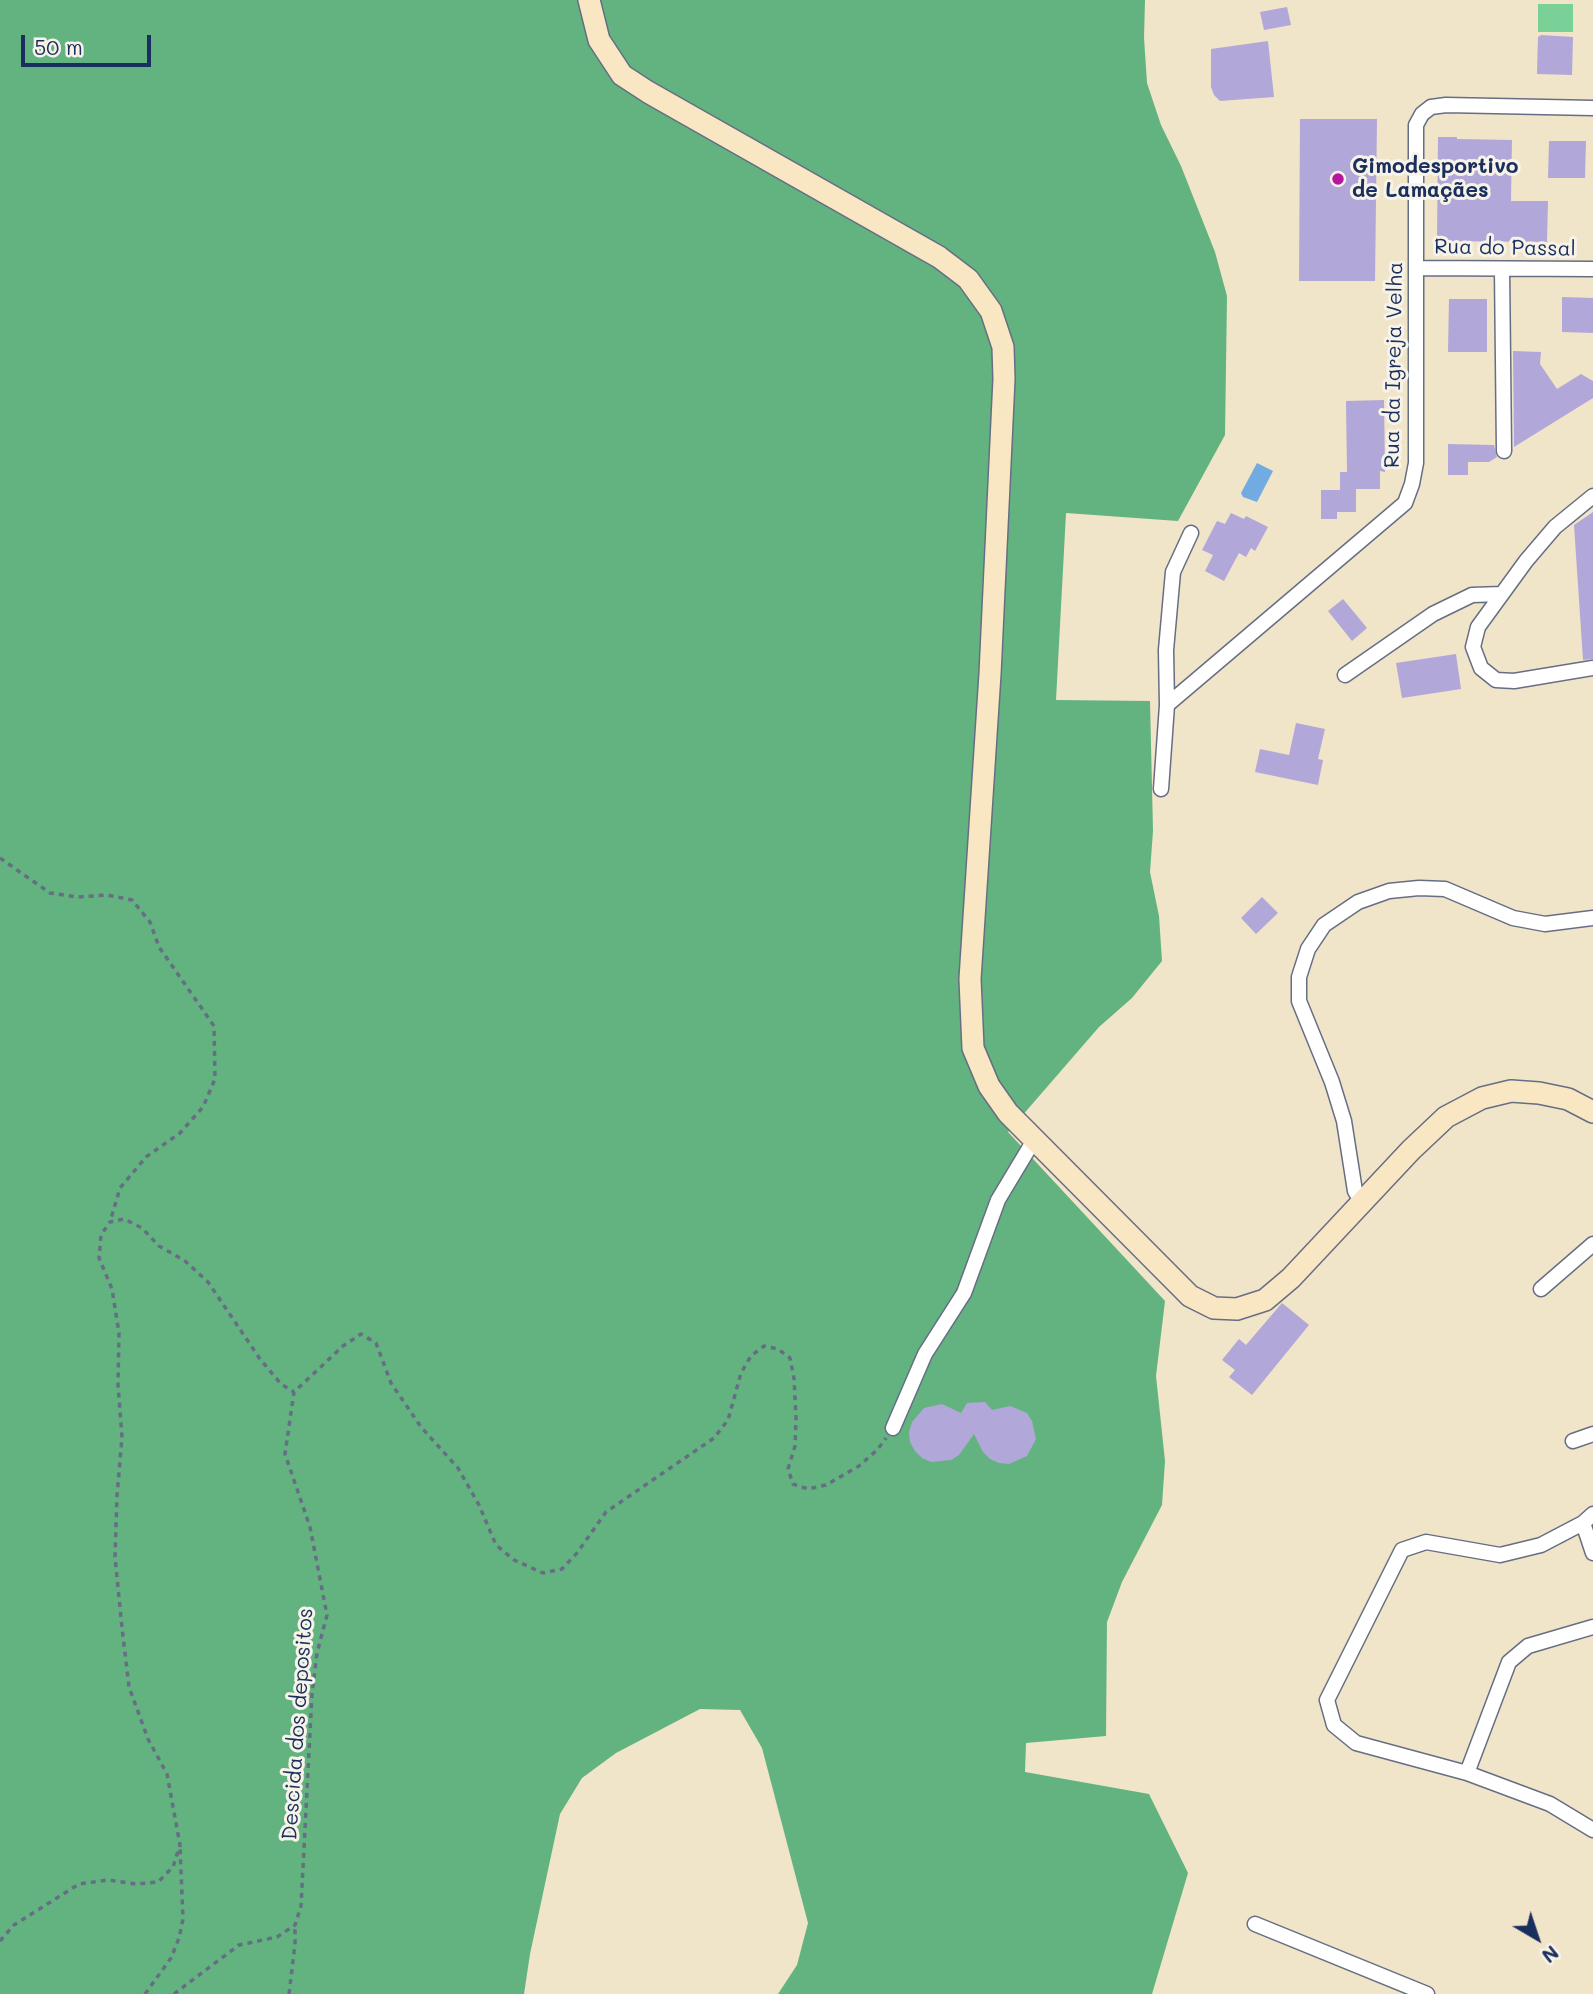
<!DOCTYPE html>
<html>
<head>
<meta charset="utf-8">
<style>
  body { margin:0 }
  #map { position:relative; width:1593px; height:1994px; overflow:hidden; background:#f0e4c9; font-family:Mali,sans-serif }
  canvas { display:block }
  .north { position:absolute; left:1502px; top:1903px; width:70px; height:70px; -webkit-text-stroke:5px #f7f3e8; paint-order:stroke; rotate:141deg; font-size:19px; font-weight:700; line-height:28px; text-align:center; color:#1b2f5e }
  .north::after { content:''; display:block; margin:auto; width:24px; height:32px; background:#1b2f5e; clip-path:polygon(50% 0,100% 100%,50% 72%,0 100%) }
  .scale { position:absolute; left:21px; top:35px; width:130px; height:32px; box-sizing:border-box; border:4px solid #1b2f5e; border-top:0; padding-left:9px; font-size:21px; line-height:24px; white-space:nowrap; color:#1b2f5e; -webkit-text-stroke:5px #f7f3e8; paint-order:stroke }
</style>
</head>
<body>
<div id="map">
<canvas width="1593" height="1994"></canvas>
<div class="north">N</div>
<div class="scale">50 m</div>
</div>
<script>
const g = document.querySelector('canvas').getContext('2d');
g.lineJoin = 'round';
function fill(path, color) {
  g.fillStyle = color;
  g.fill(path, 'evenodd');
}
function shape(rows) {
  const path = new Path2D();
  for (const r of rows) {
    path.moveTo(r[0], r[1]);
    for (let i = 2; i < r.length; i += 2) path.lineTo(r[i], r[i + 1]);
  }
  return path;
}
function stroke(path, color, width, dash) {
  g.strokeStyle = color;
  g.lineWidth = width;
  g.lineCap = dash ? 'butt' : 'round';
  g.setLineDash(dash || []);
  g.stroke(path);
}
function label(font, color, halo, rows, align = 'center') {
  g.font = font + ' Mali,sans-serif';
  g.lineWidth = 6;
  g.setLineDash([]);
  g.textBaseline = 'middle';
  g.strokeStyle = halo;
  g.fillStyle = color;
  for (const [text, x, y, turn = 0] of rows) {
    g.save();
    g.translate(x, y);
    g.rotate((+turn || 0) * Math.PI / 180);
    g.textAlign = isNaN(turn) ? turn : align;
    if (halo) g.strokeText(text, 0, 0);
    g.fillText(text, 0, 0);
    g.restore();
  }
}
fill(shape([
  [1538,4,1573,4,1573,32,1538,32]
]), '#79d197');
fill(shape([
  [0,0,1145,0,1144,38,1147,83,1161,125,1181,166,1215,252,1227,296,1225,435,1178,521,1066,513,1056,700,1150,701,1153,831,1150,872,1159,916,1162,961,1132,998,1099,1027,1008,1132,1165,1301,1156,1376,1165,1461,1162,1505,1122,1582,1107,1622,1106,1736,1026,1743,1025,1772,1149,1794,1188,1873,1152,1994,778,1994,797,1965,808,1923,762,1748,740,1710,700,1709,616,1753,582,1778,560,1814,530,1954,524,1994,0,1994]
]), '#62b380');
fill(shape([
  [1257,463,1273,471,1257,502,1243,497,1241,493]
]), '#71abe1');
fill(shape([
  [1287,7,1291,25,1264,30,1260,12],
  [1541,35,1573,37,1572,75,1537,74,1538,37],
  [1268,41,1274,97,1220,101,1214,95,1211,87,1211,49],
  [1300,119,1377,119,1375,281,1299,281],
  [1438,137,1457,137,1457,139,1512,140,1511,201,1548,201,1547,242,1437,241],
  [1549,141,1586,141,1585,178,1548,178],
  [1562,297,1593,298,1593,333,1562,332],
  [1449,299,1487,299,1487,352,1448,352],
  [1513,351,1541,352,1540,364,1557,389,1581,374,1593,381,1593,398,1514,447],
  [1384,400,1385,472,1380,471,1380,489,1356,489,1356,512,1337,512,1337,519,1321,519,1321,490,1340,490,1340,472,1347,472,1346,401],
  [1448,444,1494,445,1497,457,1489,462,1468,462,1468,475,1448,475],
  [1593,512,1593,659,1583,660,1574,525],
  [1231,513,1244,519,1246,516,1268,527,1255,551,1251,548,1246,557,1239,553,1224,581,1205,571,1213,555,1202,550,1217,521,1225,524],
  [1343,599,1367,628,1352,641,1328,611],
  [1456,654,1461,689,1402,698,1396,663],
  [1296,723,1325,729,1318,759,1323,760,1318,785,1255,772,1260,749,1289,755],
  [1262,897,1278,913,1256,934,1241,918],
  [1282,1303,1309,1325,1252,1395,1229,1377,1235,1370,1222,1360,1239,1339,1246,1345],
  [985,1402,992,1410,1010,1406,1027,1413,1032,1421,1036,1439,1027,1456,1009,1464,999,1463,990,1459,983,1452,974,1434,959,1455,951,1460,931,1462,922,1458,915,1451,910,1442,909,1432,912,1422,924,1408,942,1404,961,1413,967,1403]
]), '#b2a7d9');
const street = shape([
  [1416,268,1593,269],
  [1502,269,1504,451],
  [1593,496,1555,527,1526,561,1478,627,1473,647,1481,668,1496,680,1514,681,1593,668],
  [1345,675,1433,614,1472,595,1502,594],
  [1167,705,1405,503,1412,484,1416,463,1416,125,1422,114,1431,107,1446,105,1593,108],
  [1161,789,1167,705,1166,650,1173,572,1191,533],
  [1363,1203,1355,1191,1344,1121,1332,1082,1299,1001,1299,977,1308,949,1324,925,1358,902,1389,891,1419,888,1445,889,1513,918,1545,924,1593,918],
  [1541,1289,1593,1244],
  [893,1428,925,1354,964,1293,998,1200,1034,1140],
  [1573,1441,1593,1434],
  [1593,1514,1583,1523,1541,1545,1500,1555,1426,1542,1402,1550,1327,1700,1334,1725,1356,1743,1467,1773,1550,1804,1593,1830],
  [1583,1523,1593,1553],
  [1467,1773,1509,1662,1528,1646,1593,1627],
  [1255,1924,1427,1994]
]);
const secondary = shape([
  [589,0,599,40,622,75,648,92,939,257,968,279,991,311,1003,347,1004,379,990,674,970,979,973,1048,989,1086,1008,1113,1190,1296,1214,1308,1237,1309,1265,1300,1291,1278,1411,1150,1446,1117,1482,1098,1511,1091,1539,1093,1568,1099,1593,1112]
]);
stroke(street, '#666e83', 17);
stroke(secondary, '#666e83', 24);
stroke(shape([
  [0,858,50,893,77,897,107,895,132,900,150,922,159,947,214,1026,215,1079,203,1107,180,1133,146,1157,120,1188,110,1222],
  [0,1941,14,1925,79,1884,108,1880,136,1884,158,1882,173,1867,180,1845,167,1774,148,1739,129,1687,122,1628,115,1557,117,1496,122,1437,118,1385,119,1333,112,1289,99,1258,101,1235,110,1222,124,1219,142,1228,159,1246,185,1261,208,1282,260,1359,281,1384,294,1392],
  [145,1994,171,1958,179,1938,183,1919,180,1847],
  [174,1994,239,1945,277,1937,295,1925,301,1906,312,1694,317,1653,327,1615,310,1527,285,1454,294,1392,343,1346,361,1334,376,1343,391,1383,421,1427,458,1468,479,1505,496,1545,514,1560,543,1573,562,1569,577,1553,606,1512,714,1438,728,1420,741,1373,751,1356,764,1346,778,1349,790,1358,794,1378,796,1418,795,1446,788,1469,793,1484,808,1489,826,1485,859,1466,877,1450,886,1438],
  [289,1994,295,1944,295,1925]
]), '#666e83', 3.5, [5, 5]);
stroke(street, '#fff', 14);
stroke(secondary, '#f9e7c3', 21);
for (const [x, y, r, color] of [
  [1338,179,7,"#b5179e"]
]) {
  const dot = new Path2D();
  dot.arc(x, y, r, 0, 2 * Math.PI);
  g.fillStyle = color;
  g.fill(dot);
  stroke(dot, '#f7f3e8', 2.5);
}
label('bold 21px', '#1b2f5e', '#f7f3e8', [
  ["Gimodesportivo",1352,167],
  ["de Lamaçães",1352,191]
], 'left');
label('21px', '#1b2f5e', '#f7f3e8', [
  ["Rua do Passal",1505,248,1],
  ["Rua da Igreja Velha",1394,365,-89],
  ["Descida dos depositos",298,1724,-86]
]);
</script>
</body>
</html>
